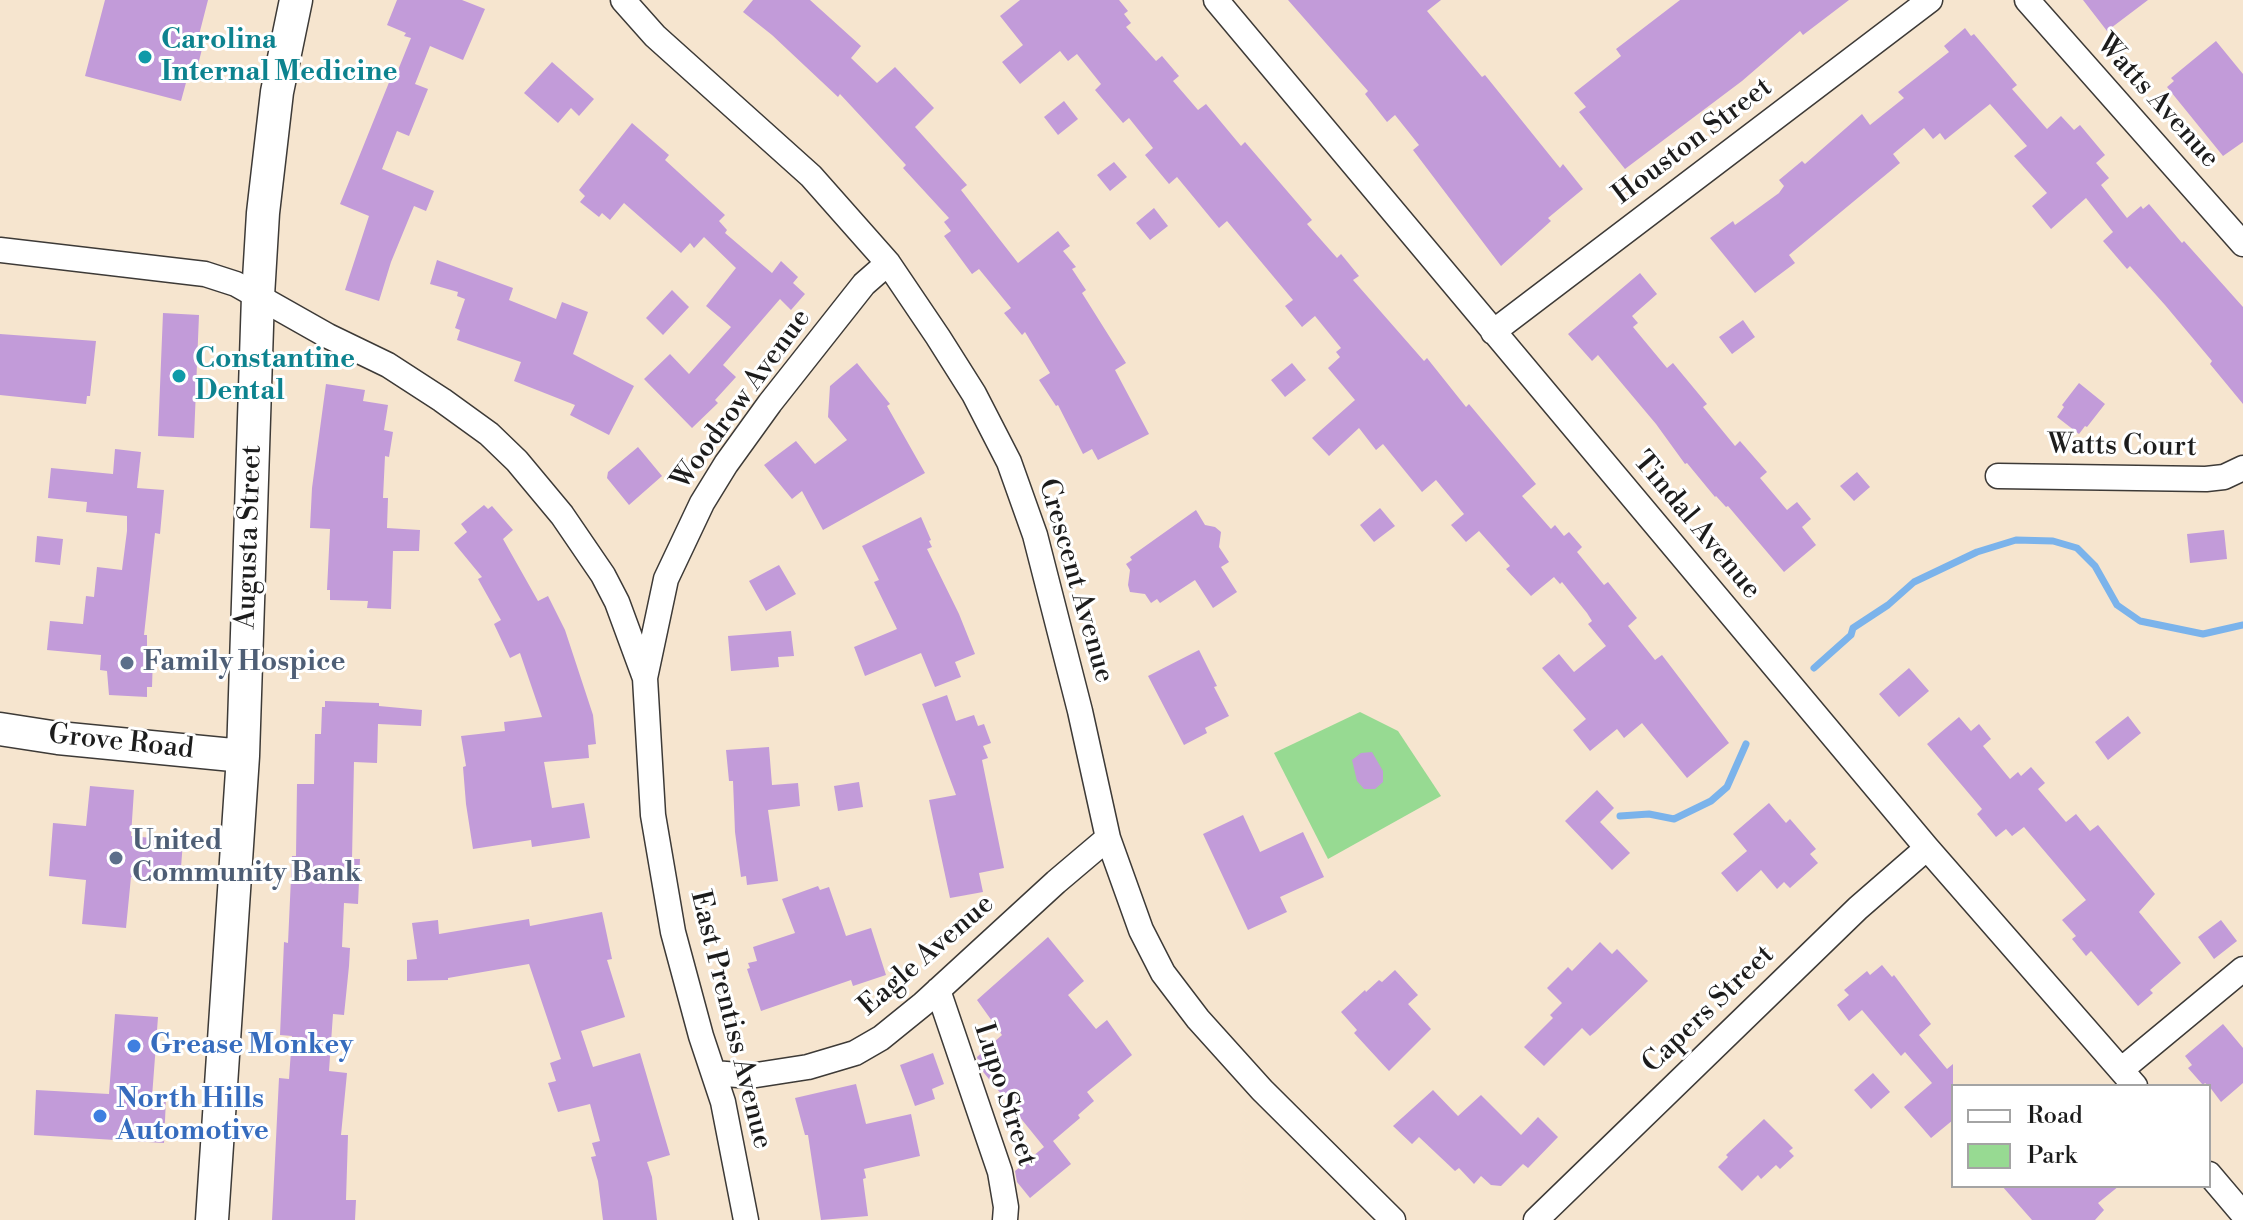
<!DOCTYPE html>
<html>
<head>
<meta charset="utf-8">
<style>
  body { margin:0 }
  #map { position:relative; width:2243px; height:1220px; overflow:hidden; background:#f6e5cf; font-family:"Libre Bodoni",serif }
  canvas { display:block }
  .legend { position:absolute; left:1951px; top:1084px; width:260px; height:104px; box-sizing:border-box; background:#fff; border:2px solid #a4a4a4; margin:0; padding:10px 14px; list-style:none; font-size:24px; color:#1c1c1c }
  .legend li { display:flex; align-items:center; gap:16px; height:40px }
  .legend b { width:40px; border:2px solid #a4a4a4 }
</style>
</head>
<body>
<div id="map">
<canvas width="2243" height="1220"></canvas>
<ul class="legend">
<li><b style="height:10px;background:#fff"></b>Road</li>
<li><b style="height:22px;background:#97da92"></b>Park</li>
</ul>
</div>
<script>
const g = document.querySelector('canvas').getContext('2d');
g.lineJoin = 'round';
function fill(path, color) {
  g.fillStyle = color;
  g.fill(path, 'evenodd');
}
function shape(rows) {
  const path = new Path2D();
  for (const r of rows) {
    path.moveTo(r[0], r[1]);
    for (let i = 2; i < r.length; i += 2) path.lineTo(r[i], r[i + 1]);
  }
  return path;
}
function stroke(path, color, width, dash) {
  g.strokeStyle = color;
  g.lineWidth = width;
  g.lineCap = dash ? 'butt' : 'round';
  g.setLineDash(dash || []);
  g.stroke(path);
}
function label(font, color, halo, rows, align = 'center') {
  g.font = font + ' "Libre Bodoni",serif';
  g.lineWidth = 6;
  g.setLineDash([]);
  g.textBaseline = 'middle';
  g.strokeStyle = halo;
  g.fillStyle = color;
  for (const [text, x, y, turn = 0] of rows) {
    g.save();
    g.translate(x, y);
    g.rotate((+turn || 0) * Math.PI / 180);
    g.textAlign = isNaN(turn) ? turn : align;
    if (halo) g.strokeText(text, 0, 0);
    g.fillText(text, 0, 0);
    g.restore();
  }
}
fill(shape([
  [1360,712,1398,731,1441,796,1328,859,1274,753]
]), '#97da92');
stroke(shape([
  [1814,668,1851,635,1853,628,1888,605,1914,582,1977,552,2016,540,2053,541,2077,548,2095,566,2117,605,2140,621,2203,634,2243,625],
  [1620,816,1649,814,1674,819,1711,801,1727,787,1746,744]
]), '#7bb3eb', 7);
fill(shape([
  [105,0,208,0,199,35,205,37,194,81,187,79,181,101,85,76],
  [397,0,462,0,485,9,463,60,430,46,415,84,428,89,409,136,397,131,382,169,434,191,426,211,414,206,391,262,379,301,345,290,369,216,340,204,392,75,396,75,411,38,404,36,406,33,387,25],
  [753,0,810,0,861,46,851,58,877,83,895,67,934,108,915,127,967,185,961,190,1018,263,1058,231,1070,246,1063,251,1076,267,1072,269,1086,290,1082,293,1126,363,1115,370,1149,434,1098,460,1092,449,1083,454,1058,405,1056,406,1039,380,1050,373,1025,332,1022,335,1004,313,1011,308,979,269,972,274,944,236,951,231,944,222,949,218,903,168,906,165,840,94,838,97,772,35,743,12],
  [1020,0,1119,0,1128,11,1124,14,1131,23,1126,27,1156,61,1162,56,1179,76,1173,81,1198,110,1206,104,1241,146,1245,142,1312,220,1307,224,1337,258,1341,254,1359,276,1353,280,1424,361,1427,358,1466,407,1469,404,1536,484,1522,496,1551,529,1555,525,1564,536,1569,532,1582,547,1577,552,1604,585,1608,582,1637,618,1628,626,1655,660,1662,655,1729,743,1687,778,1642,723,1624,738,1617,729,1590,751,1573,730,1586,719,1542,668,1559,654,1574,672,1606,646,1588,624,1592,621,1587,613,1562,582,1560,584,1554,577,1531,596,1506,569,1510,566,1479,531,1466,542,1451,525,1464,514,1436,480,1422,492,1383,444,1376,450,1359,428,1329,456,1312,438,1355,400,1328,368,1340,357,1336,352,1341,348,1315,316,1302,327,1285,306,1293,300,1227,221,1219,228,1177,177,1169,184,1145,155,1153,148,1129,118,1123,123,1095,90,1101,84,1077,54,1068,61,1060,51,1020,84,1002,62,1023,45,1000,16],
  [1288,0,1441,0,1427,11,1482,77,1485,75,1560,168,1563,164,1583,189,1548,218,1551,221,1501,266,1413,150,1419,145,1395,115,1387,122,1365,94,1368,91],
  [1680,0,1849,0,1803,35,1800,31,1742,81,1625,169,1579,112,1586,107,1574,93,1621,56,1616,49],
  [2083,0,2148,0,2107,31],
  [1965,28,1971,36,1974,34,2017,85,2012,89,2047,129,2061,116,2074,130,2080,125,2105,155,2096,163,2109,178,2101,185,2127,218,2141,206,2143,209,2149,204,2182,243,2184,241,2243,307,2243,404,2210,364,2212,361,2165,305,2130,266,2127,269,2103,241,2113,232,2086,198,2051,229,2032,206,2047,193,2014,156,2027,146,1990,104,1945,140,1940,133,1933,139,1924,128,1893,154,1900,163,1789,255,1795,263,1755,293,1710,238,1733,221,1735,225,1779,193,1784,186,1779,180,1802,161,1805,164,1862,114,1870,125,1904,98,1898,92,1949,52,1944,46],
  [2216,41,2243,74,2243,142,2223,156,2167,87,2174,81,2171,78],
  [552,62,594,99,579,116,571,108,558,123,524,93],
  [1064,101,1078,119,1058,135,1044,117],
  [632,123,669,155,665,160,725,215,719,221,727,230,725,233,772,273,781,261,798,277,793,283,805,294,791,310,780,299,723,365,736,377,715,400,718,403,692,428,644,379,670,354,689,374,731,327,706,306,736,268,704,237,694,248,690,243,681,253,624,203,610,220,602,213,599,217,580,202,585,196,579,190],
  [1114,162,1127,177,1110,191,1097,175],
  [1154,208,1168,226,1150,240,1136,223],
  [437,260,513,288,509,300,556,319,562,302,588,312,573,354,634,386,609,435,570,415,575,405,514,381,521,362,457,340,460,330,455,328,465,299,457,296,458,292,430,284],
  [1640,273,1657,294,1632,316,1638,323,1633,327,1667,368,1673,363,1707,404,1703,407,1735,446,1740,441,1767,472,1760,478,1787,510,1797,502,1811,519,1802,527,1816,545,1784,572,1728,506,1726,507,1716,496,1715,497,1687,463,1685,464,1656,424,1598,355,1592,361,1568,334],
  [672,290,689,307,663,335,646,318],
  [163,313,199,315,194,438,158,436],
  [1743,320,1755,337,1732,354,1719,337],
  [0,334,96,341,90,396,87,396,86,404,0,395],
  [857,363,890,404,887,406,925,473,823,530,802,491,792,499,764,465,796,441,815,464,847,440,828,417,830,386],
  [1292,363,1306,380,1285,397,1271,380],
  [2079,383,2105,404,2087,427,2085,426,2079,434,2057,417,2064,407,2062,405],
  [326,384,365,390,363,401,388,405,384,430,393,432,389,457,385,456,383,498,388,498,387,528,420,530,419,551,393,551,391,609,367,608,368,601,330,600,330,590,327,590,330,529,310,528,312,488],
  [638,447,662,476,629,505,607,478,608,472],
  [115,449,141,452,137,488,164,490,160,534,155,533,144,635,147,635,147,647,151,647,151,656,153,656,152,687,147,687,147,697,109,695,107,671,100,670,101,655,47,650,50,621,83,624,86,596,94,597,97,567,122,570,127,531,127,516,86,512,87,502,48,498,51,468,113,474],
  [1857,472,1870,487,1854,501,1840,486],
  [484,505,488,509,492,506,513,530,503,539,538,601,548,596,565,630,593,715,596,744,588,745,589,758,544,762,552,808,584,803,590,838,532,847,531,840,473,849,466,804,463,767,466,766,461,736,505,731,504,722,542,717,520,653,510,658,494,624,501,620,478,579,482,577,454,543,467,532,461,524],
  [1380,508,1395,526,1374,542,1360,525],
  [1196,510,1205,525,1215,527,1221,532,1219,547,1229,562,1221,567,1237,592,1213,608,1195,580,1160,603,1157,599,1151,603,1145,594,1130,592,1128,585,1130,570,1126,564,1132,560,1130,557],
  [921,517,931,540,929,541,932,547,927,549,959,614,975,654,955,662,961,677,935,687,921,653,865,676,854,647,897,629,874,582,879,580,862,546],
  [2224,530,2227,559,2190,563,2187,534],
  [37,536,63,539,60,565,35,562],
  [779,565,796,594,766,611,749,581],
  [791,631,794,656,778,657,779,667,731,671,728,636],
  [1199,650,1217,686,1214,687,1229,716,1205,728,1207,733,1184,745,1148,676],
  [1909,668,1929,691,1899,717,1879,694],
  [947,695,956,721,974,715,978,726,984,724,991,743,983,746,988,758,982,760,1004,868,979,873,983,892,950,898,929,800,956,795,922,704],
  [325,701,379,703,379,706,422,710,421,726,378,724,377,763,354,762,352,859,360,859,358,904,344,903,342,947,350,948,349,966,344,1015,333,1014,329,1071,347,1073,341,1135,348,1135,346,1200,356,1200,355,1220,272,1220,279,1078,289,1079,292,1036,280,1035,284,942,288,943,292,856,296,856,297,784,314,784,315,734,321,734,322,707,325,707],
  [2128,716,2141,733,2108,760,2095,742],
  [1959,717,1971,731,1979,724,1991,739,1983,746,2010,779,2018,772,2021,776,2031,767,2045,783,2038,789,2066,822,2076,814,2090,831,2098,825,2155,894,2139,912,2181,963,2150,990,2153,993,2138,1006,2091,951,2086,956,2072,939,2076,936,2062,920,2086,900,2024,827,2012,836,2006,829,1996,837,1977,814,1982,809,1927,744],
  [769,747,772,785,798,783,800,806,768,810,778,881,747,885,746,876,741,877,735,832,733,781,729,781,726,750],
  [1372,752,1383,771,1383,782,1375,789,1364,789,1357,781,1352,760,1361,753],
  [859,782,863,807,838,811,834,786],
  [90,786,134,790,131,836,183,841,180,881,131,877,126,928,82,924,86,880,49,876,53,823,86,826],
  [1597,790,1614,808,1600,822,1630,853,1612,870,1565,821],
  [1769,803,1786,823,1790,819,1816,849,1810,854,1818,863,1790,888,1784,882,1777,889,1761,870,1737,892,1721,873,1747,851,1733,834],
  [1243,815,1260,852,1303,832,1324,877,1280,897,1287,912,1248,930,1203,834],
  [818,886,820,890,829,887,846,936,871,928,886,975,853,986,851,980,761,1011,747,969,750,968,748,963,757,961,753,947,795,933,782,899],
  [602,912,612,959,607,960,625,1017,581,1031,593,1067,640,1053,670,1155,647,1162,652,1177,657,1220,603,1220,598,1181,591,1157,596,1156,592,1143,600,1141,590,1104,558,1112,548,1083,556,1081,550,1063,561,1059,529,964,448,978,448,980,407,981,407,960,417,959,412,923,438,920,439,934,529,919,530,926],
  [2221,920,2237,941,2214,959,2198,937],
  [1048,937,1084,981,1068,995,1096,1029,1107,1020,1132,1055,1087,1092,1094,1101,1078,1115,1080,1118,1053,1141,1071,1164,1030,1198,1017,1182,1015,1171,1044,1147,980,1068,977,1057,1002,1035,977,1000],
  [1600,942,1612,954,1617,949,1648,981,1595,1032,1590,1036,1582,1028,1544,1066,1524,1047,1553,1018,1550,1015,1562,1003,1547,988,1568,967,1572,971],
  [1882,965,1892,977,1894,975,1931,1024,1919,1035,1947,1069,1953,1064,1953,1120,1931,1138,1904,1107,1932,1083,1905,1052,1901,1056,1862,1010,1849,1021,1837,1005,1849,995,1844,990,1867,971,1870,975],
  [1395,970,1418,995,1408,1004,1431,1029,1389,1071,1354,1033,1357,1030,1341,1012,1365,990,1366,992,1379,980,1382,982],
  [115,1014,158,1017,152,1097,166,1098,164,1143,34,1135,36,1090,109,1094],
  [2223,1024,2243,1048,2243,1083,2221,1102,2209,1086,2205,1083,2203,1085,2188,1068,2192,1065,2185,1056],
  [933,1053,944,1084,932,1089,935,1099,915,1106,900,1065],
  [1873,1073,1890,1092,1871,1109,1854,1090],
  [856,1084,866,1124,911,1114,920,1156,864,1169,866,1178,863,1179,868,1216,821,1220,808,1135,805,1135,795,1098],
  [1433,1090,1458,1116,1481,1095,1521,1135,1538,1117,1558,1137,1528,1168,1523,1164,1501,1186,1491,1185,1481,1176,1474,1184,1459,1168,1455,1171,1419,1137,1412,1144,1393,1126],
  [1764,1119,1793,1148,1789,1151,1794,1156,1780,1169,1776,1165,1761,1179,1758,1175,1742,1191,1718,1167,1728,1157,1726,1155],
  [2002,1186,2119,1186,2098,1203,2104,1210,2095,1220,2032,1220]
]), '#c29bd9');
const minor = shape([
  [623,0,655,36,811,176,888,263,938,337,974,394,1009,462,1035,535,1080,711,1108,838,1141,930,1163,973,1198,1019,1262,1090,1393,1220],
  [1216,0,1927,848,2135,1086],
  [2027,0,2243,244],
  [0,250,205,274,236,284,328,336,388,365,442,400,489,434,517,461,562,515,603,575,617,602,645,678,653,815,673,932,701,1036,723,1102,746,1220],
  [1493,332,1930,0],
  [1998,476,2206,479,2224,477,2243,468],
  [645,678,666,579,702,503,726,464,770,403,864,284,888,263],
  [938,990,1000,1172,1006,1207,1005,1220],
  [2121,1070,2243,969],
  [714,1073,750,1076,808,1067,855,1053,881,1038,923,1004,1056,882,1108,838],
  [2209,1174,2243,1214],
  [1536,1220,1858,908,1927,848]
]);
const major = shape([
  [0,729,58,738,243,756],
  [212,1220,243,756,258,296,263,213,277,92,296,0]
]);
stroke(minor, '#3d3a37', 27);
stroke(major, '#3d3a37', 35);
stroke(minor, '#fff', 24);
stroke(major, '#fff', 32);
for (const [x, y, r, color] of [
  [145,57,8,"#0f9aa8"],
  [179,376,8,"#0f9aa8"],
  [127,663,8,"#5c6f8a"],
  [116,858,8,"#5c6f8a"],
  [134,1046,8,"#3f7fe0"],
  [100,1116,8,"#3f7fe0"]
]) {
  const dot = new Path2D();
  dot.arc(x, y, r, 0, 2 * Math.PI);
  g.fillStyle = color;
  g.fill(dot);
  stroke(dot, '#fff', 3);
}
label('bold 28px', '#0d838f', '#fff', [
  ["Carolina",161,41],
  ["Internal Medicine",161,73],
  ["Constantine",195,360],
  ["Dental",195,392]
], 'left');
label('28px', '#1c1c1c', '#fff', [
  ["Watts Avenue",2157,102,48],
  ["Houston Street",1693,142,-37],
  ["Woodrow Avenue",742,400,-54],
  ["Watts Court",2122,447,1],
  ["Tindal Avenue",1696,526,50],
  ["Augusta Street",250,537,-88],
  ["Crescent Avenue",1075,581,74],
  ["Grove Road",121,743,6],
  ["Eagle Avenue",927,956,-41],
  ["Capers Street",1709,1010,-44],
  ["East Prentiss Avenue",730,1020,76],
  ["Lupo Street",1004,1095,72]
]);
label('bold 28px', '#4e5e75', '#fff', [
  ["Family Hospice",143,663],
  ["United",132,842],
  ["Community Bank",132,874]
], 'left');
label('bold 28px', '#366cbe', '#fff', [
  ["Grease Monkey",150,1046],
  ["North Hills",116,1100],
  ["Automotive",116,1132]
], 'left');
</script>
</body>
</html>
